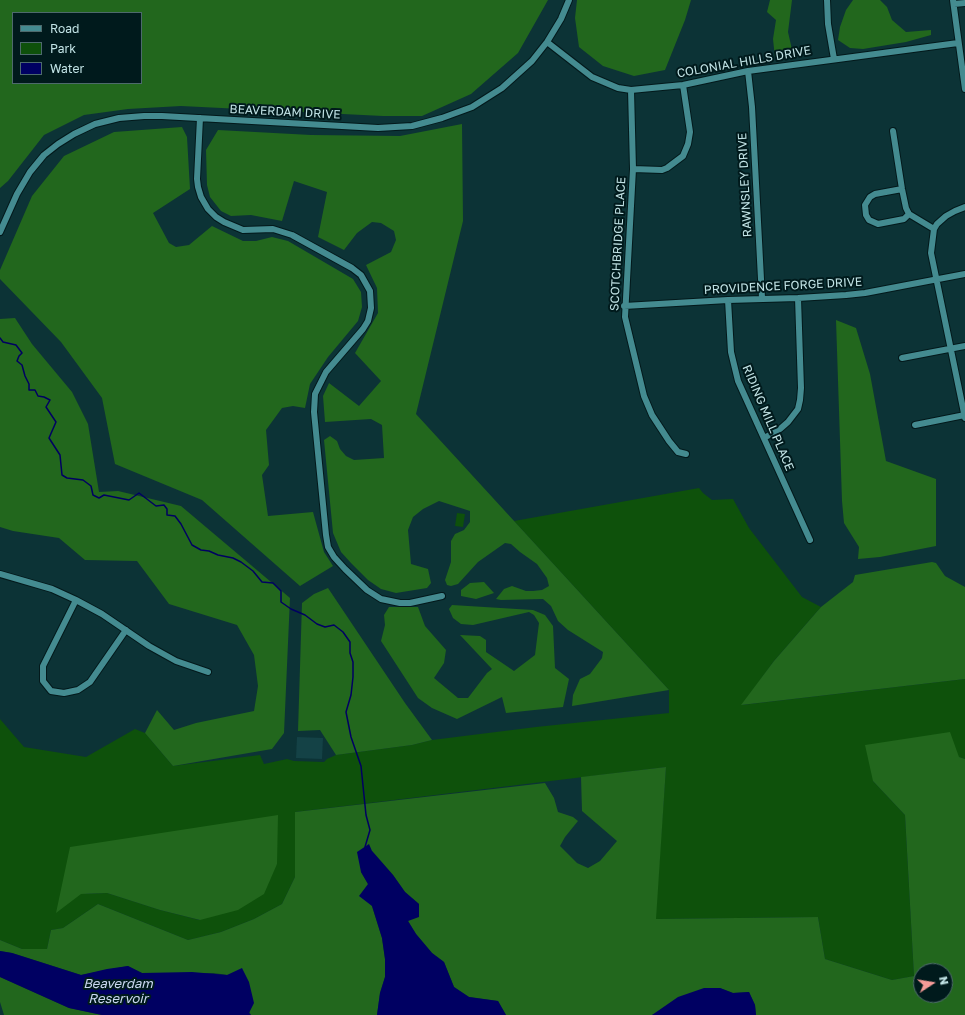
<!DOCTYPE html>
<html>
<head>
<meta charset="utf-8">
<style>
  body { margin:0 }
  #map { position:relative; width:965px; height:1015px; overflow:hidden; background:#0c3336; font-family:"Golos Text",sans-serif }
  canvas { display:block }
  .legend { position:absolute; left:12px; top:12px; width:130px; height:72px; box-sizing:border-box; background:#001a1c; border:1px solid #4d6a6c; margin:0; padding:5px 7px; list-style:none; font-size:12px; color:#c1e3e5 }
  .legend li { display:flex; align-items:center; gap:8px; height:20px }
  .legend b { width:20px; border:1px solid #4d6a6c }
  .north { position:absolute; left:913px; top:963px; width:40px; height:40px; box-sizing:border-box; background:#001a1c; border:1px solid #4d6a6c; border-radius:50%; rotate:78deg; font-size:11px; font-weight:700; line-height:16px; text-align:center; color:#c1e3e5 }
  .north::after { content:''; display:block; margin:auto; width:14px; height:18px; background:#f59b98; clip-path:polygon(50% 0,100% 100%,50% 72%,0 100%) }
</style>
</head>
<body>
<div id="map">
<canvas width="965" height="1015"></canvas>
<ul class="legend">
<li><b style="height:5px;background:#448b90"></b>Road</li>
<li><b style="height:11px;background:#0e510b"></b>Park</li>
<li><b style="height:11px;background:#000062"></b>Water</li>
</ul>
<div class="north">N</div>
</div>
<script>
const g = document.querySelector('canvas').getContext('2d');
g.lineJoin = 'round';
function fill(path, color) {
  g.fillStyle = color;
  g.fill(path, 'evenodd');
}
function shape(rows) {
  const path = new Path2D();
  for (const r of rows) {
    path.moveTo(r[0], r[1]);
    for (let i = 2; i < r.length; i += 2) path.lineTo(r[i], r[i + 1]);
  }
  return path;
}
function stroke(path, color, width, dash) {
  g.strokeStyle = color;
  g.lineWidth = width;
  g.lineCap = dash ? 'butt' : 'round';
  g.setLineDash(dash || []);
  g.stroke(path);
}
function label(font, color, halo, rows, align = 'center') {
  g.font = font + ' "Golos Text",sans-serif';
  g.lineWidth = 4;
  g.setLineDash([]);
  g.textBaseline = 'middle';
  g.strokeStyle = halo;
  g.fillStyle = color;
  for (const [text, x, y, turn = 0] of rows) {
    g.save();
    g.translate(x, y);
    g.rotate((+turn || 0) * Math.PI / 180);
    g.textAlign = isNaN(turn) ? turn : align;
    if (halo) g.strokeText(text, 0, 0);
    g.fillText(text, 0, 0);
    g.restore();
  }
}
fill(shape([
  [297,737,323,738,322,759,296,758]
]), '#144246');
fill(shape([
  [699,488,703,493,712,500,733,499,749,528,802,597,821,607,774,661,742,705,965,679,965,759,959,757,873,781,905,815,914,976,892,980,825,959,818,917,655,919,666,767,295,812,295,877,282,904,254,919,221,932,188,940,98,904,63,928,51,930,47,949,22,949,0,940,0,719,24,747,86,757,135,729,145,733,173,766,260,755,264,764,287,759,294,761,324,762,327,759,336,755,412,745,432,740,536,727,669,713,669,690,514,521],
  [277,864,199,920,160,910,107,893,81,894],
  [457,513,465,514,463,527,455,526]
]), '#0e510b');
fill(shape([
  [0,0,548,0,518,53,471,94,422,116,383,116,181,106,128,109,84,115,44,135,8,181,0,188],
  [13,13,141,13,141,83,13,83],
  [577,0,691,0,685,20,665,70,634,76,603,66,579,47,575,18],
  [770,0,792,0,788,32,793,54,775,58,773,39,776,20,767,12],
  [853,0,880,0,887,7,892,20,906,32,931,30,931,35,906,42,863,49,850,48,838,40,840,27,846,10],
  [462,124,463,221,416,414,669,690,572,706,573,695,580,679,590,674,602,658,603,652,568,630,558,621,551,606,543,599,501,600,496,599,504,589,512,586,526,591,533,591,542,590,549,586,547,578,537,564,520,552,511,544,505,543,478,562,458,584,451,586,447,585,445,580,451,562,451,541,455,534,464,530,470,522,470,511,439,501,423,509,413,517,408,530,411,564,428,569,431,583,427,588,396,593,381,589,368,580,351,563,341,552,333,533,324,440,330,436,337,441,340,449,346,456,354,460,384,458,382,425,371,419,325,422,323,396,329,383,359,406,381,381,355,353,378,313,377,288,366,265,391,252,396,240,394,231,381,223,372,222,357,233,344,250,318,237,327,192,294,181,282,221,251,215,231,216,221,211,210,197,207,185,206,150,218,130,311,135,400,136],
  [182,127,187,137,190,189,153,213,169,243,176,247,189,245,212,226,243,241,256,241,272,237,288,241,353,279,361,292,362,307,358,321,328,357,310,384,305,408,293,406,282,408,266,430,269,465,262,475,268,516,313,512,324,552,333,566,300,586,202,500,115,464,102,398,61,342,0,279,0,270,32,196,64,156,114,132],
  [15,318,32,344,72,392,88,424,99,492,118,491,181,506,290,598,284,733,272,749,173,766,145,733,157,710,174,730,196,723,254,711,258,686,254,655,237,625,169,604,137,561,85,560,59,538,13,531,0,527,0,319],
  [836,320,856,328,870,374,886,461,936,479,936,546,880,557,858,559,859,547,844,523,842,501],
  [932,562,936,563,945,576,965,587,965,679,741,705,774,661,821,607,853,582,855,575],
  [484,582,494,593,476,599,461,596,461,590,470,583],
  [328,588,405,703,432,740,412,745,336,755,320,730,298,731,302,603,314,594],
  [452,605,533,610,545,615,553,626,555,668,569,679,563,707,506,713,502,697,457,719,432,708,418,698,381,641,385,625,384,615,389,607,418,607,425,626,446,650,444,663,434,678,458,698,468,698,487,673,492,669,460,635,480,636,486,640,486,652,514,671,535,655,539,623,534,615,529,612,473,625,461,624,453,618,449,609],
  [950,732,959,757,965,759,965,1015,756,1015,755,1005,749,992,733,993,720,988,652,1015,506,1015,498,1001,469,997,454,987,444,962,432,953,416,934,408,921,419,904,405,892,393,875,372,851,361,872,368,884,372,906,382,938,385,959,385,977,380,993,377,1015,251,1015,228,975,213,973,142,973,128,966,81,975,12,953,0,951,0,940,22,949,47,949,51,930,63,928,98,904,188,940,221,932,254,919,282,904,295,877,295,812,545,783,554,798,558,812,573,817,578,821,565,837,560,846,577,863,588,868,600,861,617,841,582,811,581,777,666,767,656,919,818,917,825,959,892,980,914,976,905,815,873,781,865,745],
  [921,971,945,971,945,995,921,995],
  [278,815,277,864,264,894,238,910,200,920,160,910,107,893,81,894,56,913,70,847],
  [0,977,69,1008,102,1015,4,1015,0,1002]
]), '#22671d');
fill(shape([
  [369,844,372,851,393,875,405,892,419,904,419,917,408,921,416,934,432,953,444,962,454,987,469,997,498,1001,506,1015,377,1015,380,993,385,977,385,959,382,938,372,906,359,896,368,884,361,872,357,852],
  [0,951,12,953,81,975,107,969,128,966,142,973,192,972,227,975,242,968,249,982,254,1003,249,1013,251,1015,102,1015,69,1008,0,977],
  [704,988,720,988,733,993,749,992,755,1005,756,1015,652,1015,678,997]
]), '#000062');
stroke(shape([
  [0,338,3,342,16,345,22,353,19,356,17,361,22,365,25,376,29,384,29,390,35,390,38,396,44,397,50,400,46,407,56,422,49,438,60,455,62,475,67,478,83,480,91,486,93,495,99,498,104,495,129,500,139,493,156,506,164,505,167,509,167,515,175,516,181,524,192,545,201,550,209,551,218,555,233,558,241,562,253,571,262,582,273,583,281,591,281,602,291,609,305,615,317,624,325,627,334,625,343,632,350,642,350,653,353,662,353,677,351,695,346,712,351,737,361,766,366,815,370,830,365,847,366,849]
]), '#000062', 1.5);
const minor = shape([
  [827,0,828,24,834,59],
  [953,0,965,89],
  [954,4,965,3],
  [547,42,592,77,618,88,631,90,683,85,748,71,958,43],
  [748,71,752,107,762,298],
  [631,90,633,169,625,317,644,396,652,415,669,441,678,452,686,454],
  [200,118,197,179,198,187,201,197,208,209,216,217,224,222,243,230,273,229,292,235,352,268,361,275,370,291,371,308,368,321,363,329,326,372,315,394,314,412,326,535,328,547,334,557,345,569,367,590,381,599,400,603,410,603,442,596],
  [893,131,902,189,906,208,909,214,934,229],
  [633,169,662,170,667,168,683,156,688,144,690,132,683,85],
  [902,189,875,194,870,197,865,205,866,215,869,220,878,224,904,219,909,214],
  [965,207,955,211,946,216,937,224,934,229,931,253,965,418],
  [0,232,17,194,30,172,44,155,58,144,74,134,95,124,119,118,144,116,162,116,378,128,412,126,442,118,472,107,502,88,532,61,547,42,561,19,569,0],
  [728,300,731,352,738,381,810,540],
  [624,306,728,300,798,298,846,295,865,293,965,274],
  [902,358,965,346],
  [915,425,965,415],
  [764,438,780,429,788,422,798,409,800,400,801,388,798,298],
  [0,574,52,589,76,600,102,614,149,646,176,661,208,672],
  [76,600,43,666,43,681,51,691,64,693,78,690,90,682,126,630]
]);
stroke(minor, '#03191b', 8);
stroke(minor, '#448b90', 6);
label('12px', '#c1e3e5', '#001a1c', [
  ["COLONIAL HILLS DRIVE",744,62,-10],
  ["BEAVERDAM DRIVE",285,112,3],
  ["RAWNSLEY DRIVE",745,185,-93],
  ["SCOTCHBRIDGE PLACE",618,244,-87],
  ["PROVIDENCE FORGE DRIVE",783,286,-3],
  ["RIDING MILL PLACE",768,418,67]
]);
label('italic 13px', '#cad8f1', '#001a1c', [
  ["Beaverdam",118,984],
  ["Reservoir",118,999]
]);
</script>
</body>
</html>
